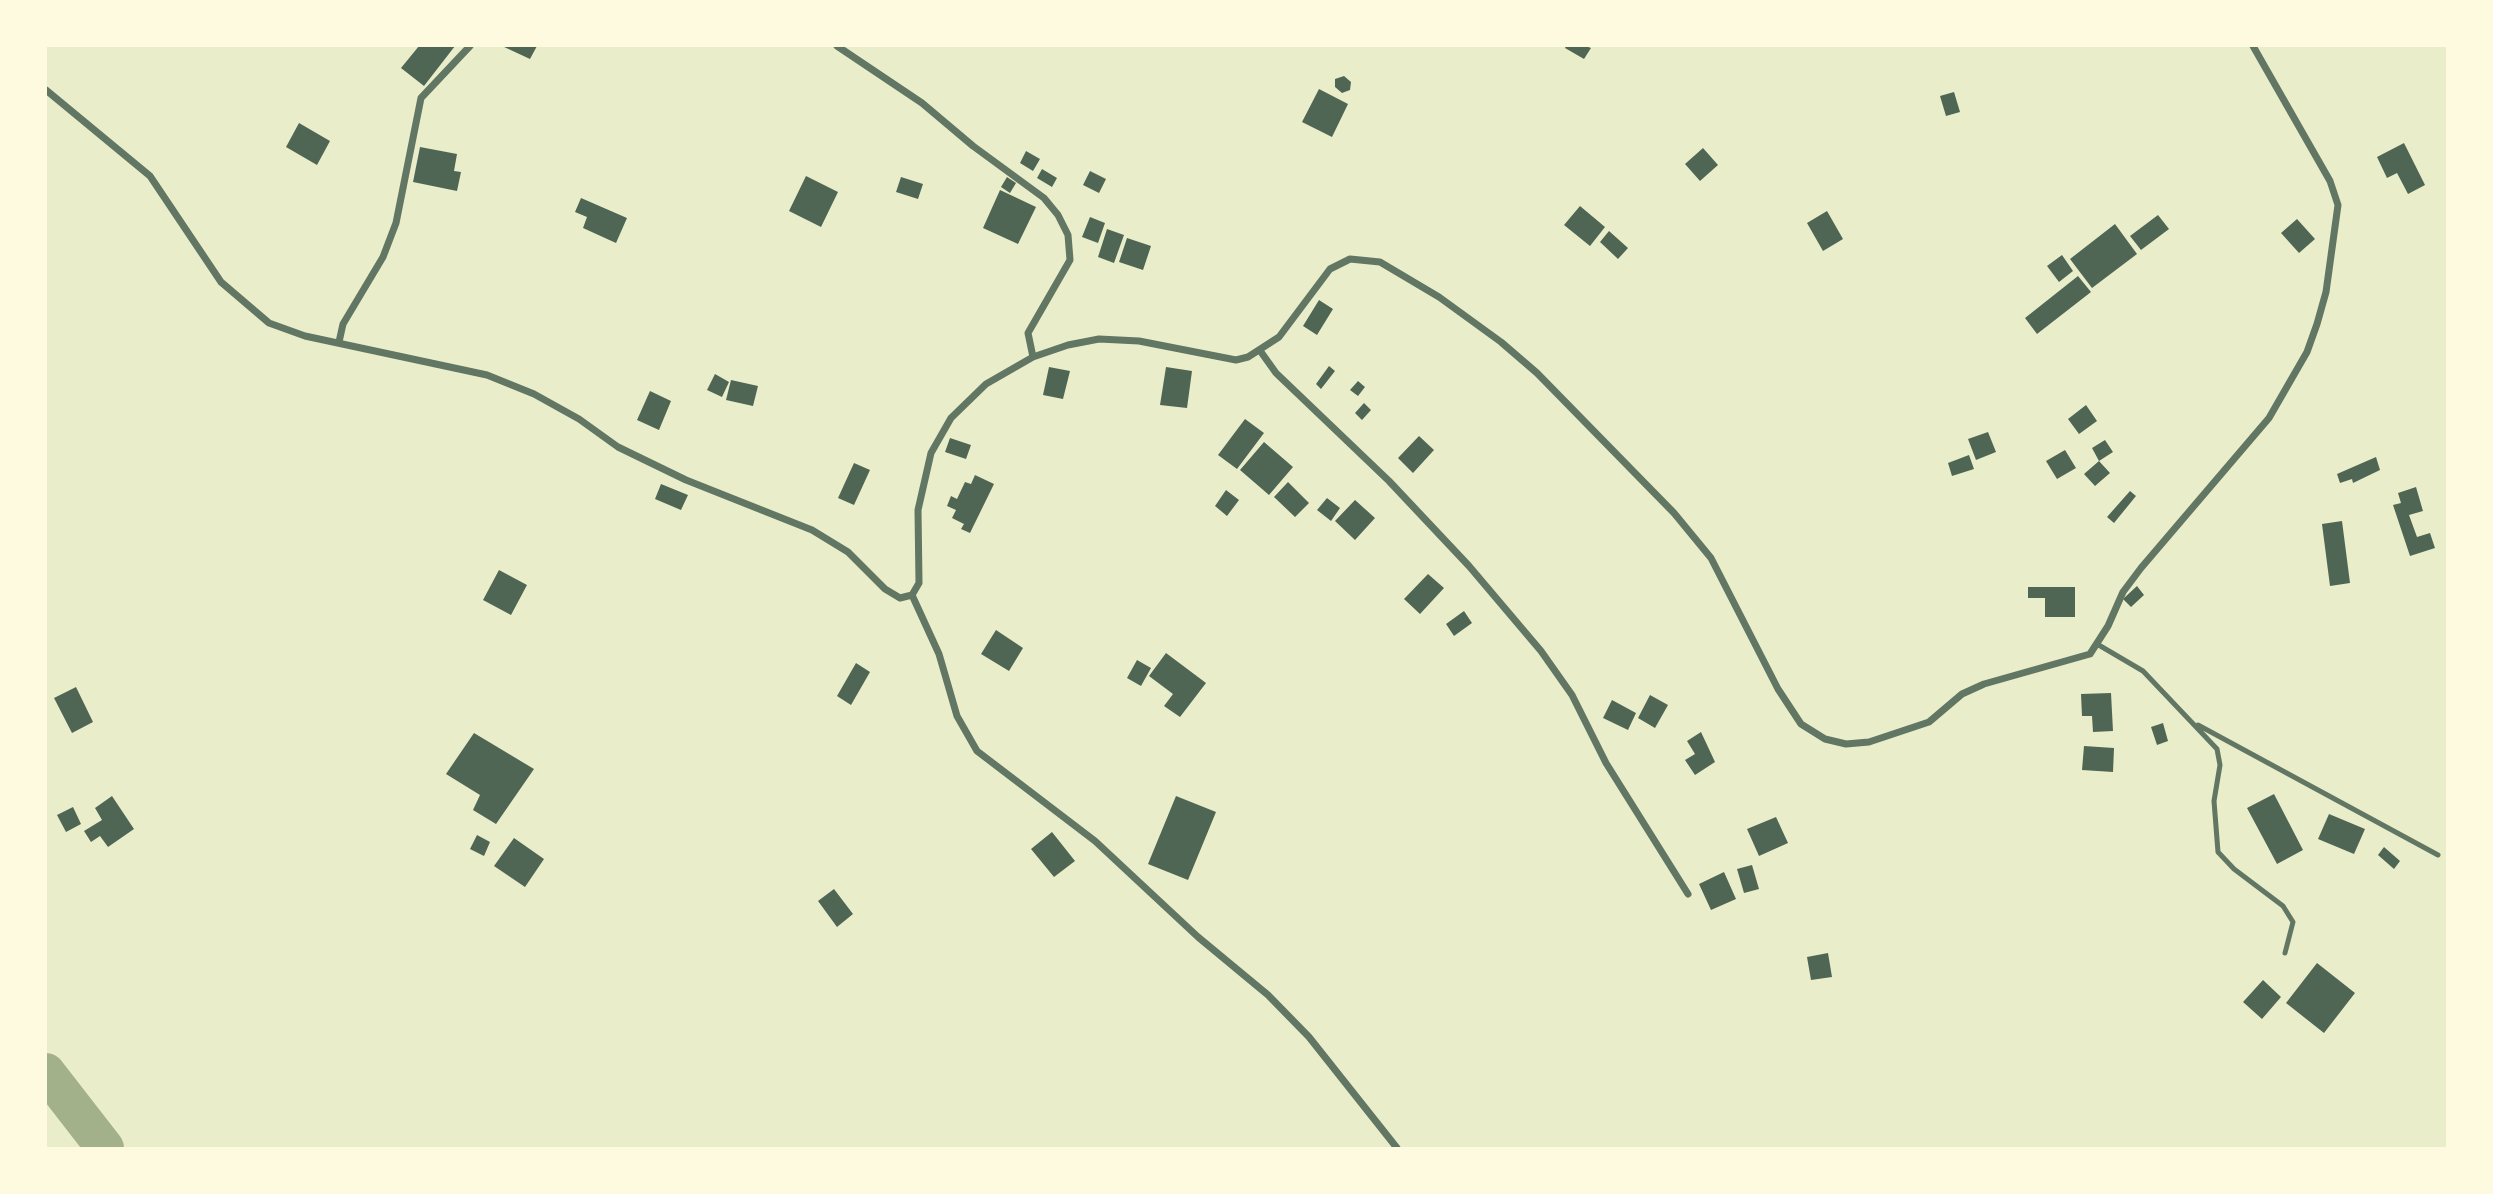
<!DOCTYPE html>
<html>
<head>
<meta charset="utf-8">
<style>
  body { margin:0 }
  #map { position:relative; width:2493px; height:1194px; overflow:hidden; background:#e9edc9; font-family:"Playfair Display",serif }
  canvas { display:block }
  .frame { position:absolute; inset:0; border:47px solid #fefae0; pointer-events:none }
</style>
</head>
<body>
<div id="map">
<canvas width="2493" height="1194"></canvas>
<div class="frame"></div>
</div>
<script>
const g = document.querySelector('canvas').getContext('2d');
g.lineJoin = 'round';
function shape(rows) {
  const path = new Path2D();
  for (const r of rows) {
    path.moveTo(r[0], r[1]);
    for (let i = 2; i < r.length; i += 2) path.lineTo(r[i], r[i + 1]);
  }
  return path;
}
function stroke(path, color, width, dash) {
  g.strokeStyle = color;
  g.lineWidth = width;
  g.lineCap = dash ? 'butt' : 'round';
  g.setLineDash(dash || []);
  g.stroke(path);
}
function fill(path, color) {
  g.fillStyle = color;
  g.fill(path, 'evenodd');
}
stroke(shape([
  [46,1072,105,1148]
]), '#a3b18a', 38);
fill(shape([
  [419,46,455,46,424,86,401,68],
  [502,46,537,46,530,59],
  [1566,46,1586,46,1591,48,1584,59,1565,48],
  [1344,76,1351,82,1350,90,1342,93,1335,87,1335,79],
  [1319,89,1348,104,1332,137,1302,122],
  [1954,92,1960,112,1946,116,1940,96],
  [299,123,330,141,317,165,286,147],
  [2404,143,2425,185,2408,194,2397,173,2387,178,2377,157],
  [420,147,457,154,454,171,461,172,457,191,413,182],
  [1703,148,1718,165,1700,181,1685,164],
  [1026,151,1040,159,1033,171,1020,163],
  [1042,169,1057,178,1052,187,1037,178],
  [1090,171,1106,179,1099,193,1083,185],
  [806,176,838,192,821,227,789,211],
  [901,177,923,184,918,199,896,192],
  [1007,177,1016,183,1010,193,1001,187],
  [1000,190,1036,207,1018,244,983,228],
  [581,198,627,218,616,243,583,228,587,217,575,212],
  [1580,206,1605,227,1590,246,1564,225],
  [1827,211,1843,239,1823,251,1807,223],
  [2158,215,2169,229,2141,250,2130,236],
  [1090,217,1105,223,1098,243,1082,237],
  [2297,219,2315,239,2299,253,2281,233],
  [2115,224,2137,254,2092,288,2070,259],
  [1107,229,1124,235,1114,263,1098,257],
  [1609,231,1628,248,1618,259,1600,242],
  [1127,238,1151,246,1143,270,1119,262],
  [2062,255,2073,271,2059,282,2047,266],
  [2078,276,2091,292,2037,334,2025,318],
  [1319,300,1333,309,1317,335,1303,326],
  [1329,366,1335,371,1321,389,1316,384],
  [1049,367,1070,371,1063,399,1043,395],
  [1166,367,1192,371,1187,408,1160,405],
  [715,374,729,382,722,397,707,390],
  [731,380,758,386,753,406,726,400],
  [1358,381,1365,387,1358,396,1350,390],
  [650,391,671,401,659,430,637,420],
  [1364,403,1371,410,1362,420,1355,413],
  [2086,405,2097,421,2079,434,2068,419],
  [1245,419,1264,433,1237,469,1218,455],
  [1988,432,1996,452,1976,460,1968,439],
  [1419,436,1434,450,1413,473,1398,458],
  [950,438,971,445,966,459,945,452],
  [2105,440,2113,452,2099,461,2092,448],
  [1264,442,1293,467,1269,495,1240,470],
  [2065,450,2076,468,2057,479,2046,461],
  [1969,455,1974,469,1952,476,1948,463],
  [2376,457,2380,470,2353,483,2352,479,2340,483,2337,474],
  [2099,461,2110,473,2095,486,2084,474],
  [854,463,870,470,854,505,838,498],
  [975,475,994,484,970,533,961,529,964,524,952,518,956,510,947,506,951,496,957,499,965,482,971,484],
  [1288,482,1309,503,1295,517,1274,497],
  [661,484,688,495,681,510,655,499],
  [2416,487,2423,511,2409,515,2417,537,2430,533,2435,548,2410,556,2393,505,2401,503,2398,493],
  [1226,490,1239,500,1227,516,1215,506],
  [2130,491,2136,496,2114,523,2107,517],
  [1327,498,1340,508,1331,521,1317,510],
  [1355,500,1375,518,1355,540,1335,521],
  [2342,521,2350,583,2330,586,2322,524],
  [499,570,527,585,511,615,483,600],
  [1428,574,1444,588,1420,614,1404,599],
  [2137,586,2144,595,2131,607,2123,599],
  [2028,587,2075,587,2075,617,2045,617,2045,598,2028,598],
  [1464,611,1472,623,1454,636,1446,624],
  [996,630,1023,648,1009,671,981,654],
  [1166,653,1206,683,1180,717,1164,706,1173,694,1149,676],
  [1137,660,1151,668,1141,686,1127,678],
  [856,663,870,672,851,705,837,696],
  [76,687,93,722,72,733,54,698],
  [2111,693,2113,731,2093,732,2092,716,2082,716,2081,694],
  [1650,695,1668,705,1655,728,1638,718],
  [1612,700,1636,713,1628,730,1603,718],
  [2163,723,2168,741,2157,745,2151,727],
  [1701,732,1715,762,1695,775,1685,760,1695,754,1687,741],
  [474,733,534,769,496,824,473,810,480,795,446,774],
  [2084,746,2114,748,2113,772,2082,770],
  [2274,794,2303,850,2277,864,2247,808],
  [112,796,134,829,108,847,100,836,91,842,84,831,102,820,95,808],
  [1176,796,1216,812,1188,880,1148,864],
  [73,807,81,824,66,832,57,815],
  [2329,814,2365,829,2354,854,2318,839],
  [1776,817,1788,843,1759,856,1747,829],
  [1052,832,1075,861,1054,877,1031,849],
  [477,835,490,842,484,856,470,849],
  [514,838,544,859,525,887,494,866],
  [2384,847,2400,861,2394,869,2378,855],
  [1752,865,1759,889,1744,893,1737,869],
  [1724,872,1736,899,1711,910,1699,884],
  [834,889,853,914,837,927,818,901],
  [1828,953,1832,977,1811,980,1807,957],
  [2317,963,2355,993,2324,1033,2286,1003],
  [2263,980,2281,997,2262,1019,2243,1002]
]), '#4f6655');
stroke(shape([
  [2097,644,2143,671,2217,749,2220,765,2214,801,2218,852,2234,869,2283,906,2293,922,2285,953],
  [2198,725,2438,855]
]), '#617663', 5);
stroke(shape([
  [837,46,922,103,973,146,1044,198,1058,215,1068,235,1070,260,1028,333,1033,357],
  [46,90,150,176,221,282,269,323,305,336,487,375,534,394,579,419,618,447,686,480,812,530,848,552,885,589,900,598,912,595,919,583,918,510,931,453,951,418,986,384,1033,357,1068,345,1099,339,1139,341,1236,360,1248,357,1279,337,1330,269,1350,259,1380,262,1439,297,1501,342,1537,373,1674,513,1711,558,1778,689,1801,724,1825,739,1846,744,1869,742,1929,722,1962,694,1984,684,2090,654,2108,626,2123,592,2141,568,2269,418,2307,352,2317,324,2326,292,2338,205,2330,181,2253,46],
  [339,342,343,324,383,257,396,223,421,98,470,46],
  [1261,352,1276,373,1389,481,1469,566,1541,651,1572,695,1606,763,1688,894],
  [912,595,939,654,957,716,977,751,1095,841,1198,937,1268,995,1309,1037,1397,1148]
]), '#617663', 7);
</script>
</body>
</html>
